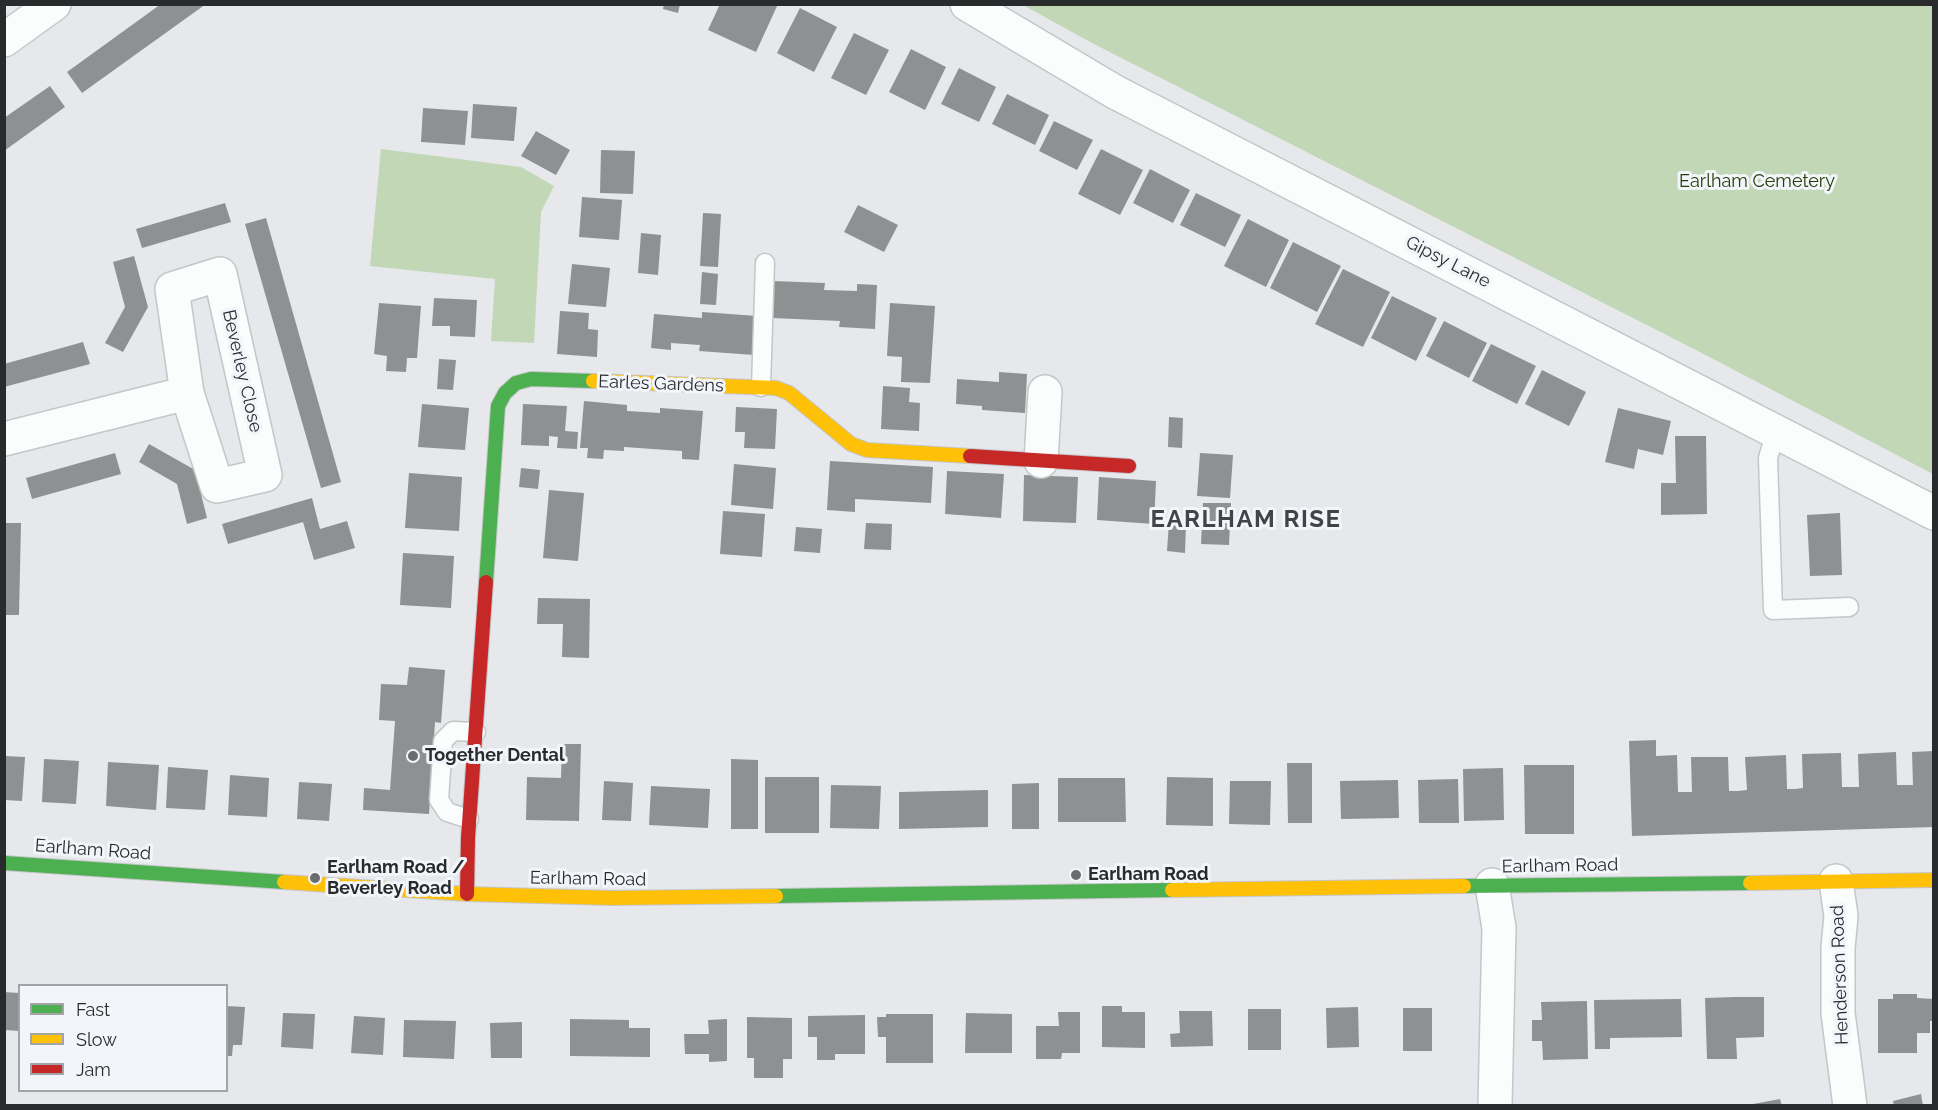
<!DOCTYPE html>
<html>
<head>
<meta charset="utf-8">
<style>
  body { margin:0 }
  #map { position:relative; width:1938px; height:1110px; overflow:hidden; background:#e6e8eb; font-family:Raleway,sans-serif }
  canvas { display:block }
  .frame { position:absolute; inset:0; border:6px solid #292a2c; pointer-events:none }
  .legend { position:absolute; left:18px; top:984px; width:210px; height:108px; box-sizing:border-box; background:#f2f5f9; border:2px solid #a2a4a7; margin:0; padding:8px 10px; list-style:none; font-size:18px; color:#292a2c }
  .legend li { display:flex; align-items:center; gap:12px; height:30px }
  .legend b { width:30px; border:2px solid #a2a4a7 }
</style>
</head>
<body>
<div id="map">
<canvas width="1938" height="1110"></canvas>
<div class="frame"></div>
<ul class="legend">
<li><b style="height:8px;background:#4caf50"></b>Fast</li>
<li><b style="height:8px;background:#ffc107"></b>Slow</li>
<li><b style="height:8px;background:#c62828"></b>Jam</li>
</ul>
</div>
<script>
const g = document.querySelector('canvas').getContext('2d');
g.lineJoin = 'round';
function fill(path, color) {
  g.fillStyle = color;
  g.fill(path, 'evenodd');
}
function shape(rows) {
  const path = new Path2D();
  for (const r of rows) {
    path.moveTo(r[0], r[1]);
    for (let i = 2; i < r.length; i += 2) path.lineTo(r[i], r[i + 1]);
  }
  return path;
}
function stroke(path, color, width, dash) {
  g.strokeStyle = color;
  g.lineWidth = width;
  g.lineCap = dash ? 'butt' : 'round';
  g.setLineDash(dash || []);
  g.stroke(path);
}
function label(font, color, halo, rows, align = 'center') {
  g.font = font + ' Raleway,sans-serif';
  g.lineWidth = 6;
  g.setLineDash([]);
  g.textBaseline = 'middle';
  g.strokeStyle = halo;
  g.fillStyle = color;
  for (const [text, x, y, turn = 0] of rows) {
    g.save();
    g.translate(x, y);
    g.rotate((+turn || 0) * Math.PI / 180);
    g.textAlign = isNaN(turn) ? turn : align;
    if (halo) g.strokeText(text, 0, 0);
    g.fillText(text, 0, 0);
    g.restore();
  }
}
fill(shape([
  [1023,5,1933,5,1933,474,1696,350,1092,43],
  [381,149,521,167,554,186,541,212,534,343,491,341,495,279,370,266]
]), '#c2d7b6');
fill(shape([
  [161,4,206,4,82,93,67,72],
  [664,4,680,4,678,13,663,9],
  [720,4,778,4,756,52,708,30],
  [800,8,837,27,814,72,777,53],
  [854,33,889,50,866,95,831,78],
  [911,49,946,67,925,110,889,92],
  [959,68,996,87,979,122,941,104],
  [50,86,65,107,4,151,4,118],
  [1007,94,1049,115,1035,145,992,124],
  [473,104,517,107,514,141,471,138],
  [423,108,468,111,465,145,421,142],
  [1054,121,1093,140,1077,170,1039,151],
  [536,131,570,150,556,175,521,156],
  [1101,149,1143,170,1120,215,1078,194],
  [601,150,635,151,633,194,600,193],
  [1150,169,1190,190,1173,223,1133,203],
  [1196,193,1241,215,1225,247,1180,225],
  [582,197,622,200,619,240,579,237],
  [225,203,231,222,142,248,136,229],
  [858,205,898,225,884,252,844,232],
  [703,213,721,214,718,267,700,266],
  [266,218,341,482,321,488,245,224],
  [1248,219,1289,240,1266,287,1224,266],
  [641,233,661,235,658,275,638,273],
  [1293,242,1341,266,1317,312,1270,288],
  [134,256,148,307,123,352,105,343,125,307,113,262],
  [572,264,610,268,606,307,568,304],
  [1343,269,1390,292,1363,347,1315,324],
  [702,272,718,274,716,305,700,304],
  [773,281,825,283,824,290,857,291,857,284,877,285,875,329,839,327,840,321,772,318],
  [1392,296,1437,318,1416,361,1371,338],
  [434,298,477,300,475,337,450,336,450,326,432,326],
  [379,303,421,306,417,358,407,358,406,372,386,371,387,356,374,354],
  [890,303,935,306,930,383,901,382,902,357,887,356],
  [560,311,589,313,588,329,598,330,597,357,557,354],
  [702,312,757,316,754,355,699,351,700,345,671,343,671,350,651,348,654,314,702,318],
  [1444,321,1487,343,1469,378,1426,356],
  [83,342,90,364,4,387,4,364],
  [1491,344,1536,366,1517,404,1472,381],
  [439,359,456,360,453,390,437,389],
  [1542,370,1586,392,1569,426,1525,404],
  [999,372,1027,374,1025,413,982,410,982,406,956,404,957,379,999,382],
  [883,386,910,388,909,402,920,403,919,431,881,429],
  [584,401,627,405,627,411,660,413,660,408,703,411,699,460,682,459,682,451,624,447,624,451,604,450,603,459,587,458,588,448,580,448],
  [422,404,469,408,465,450,418,447],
  [523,404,567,406,565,431,578,432,577,449,557,448,558,437,549,436,549,446,521,445],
  [736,407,777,409,775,449,744,448,745,432,735,432],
  [1618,408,1671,421,1663,455,1638,449,1634,469,1605,462],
  [1169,417,1183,418,1182,448,1168,447],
  [1675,436,1706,436,1707,514,1661,515,1661,483,1676,483],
  [149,444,195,470,207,518,187,524,177,484,139,462],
  [115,453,121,474,32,499,26,478],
  [1200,453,1233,455,1230,498,1197,496],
  [830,461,933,467,931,503,855,499,855,512,827,510],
  [734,464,776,468,773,509,731,505],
  [521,468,540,470,538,489,519,487],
  [947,471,1004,474,1001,518,945,514],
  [409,473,462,477,459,531,405,528],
  [1024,475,1078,477,1076,523,1023,521],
  [1099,477,1156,481,1154,524,1097,520],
  [549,490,584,493,578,561,543,558],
  [312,498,320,529,347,521,355,548,314,560,303,522,228,544,222,524],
  [1203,503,1231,503,1229,545,1201,544],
  [723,511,765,514,762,557,720,554],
  [1840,513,1842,575,1810,576,1807,515],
  [1169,522,1186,524,1185,553,1167,551],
  [4,523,21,523,19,615,4,615],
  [866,523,892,524,891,550,864,549],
  [796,527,822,529,820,553,794,551],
  [403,553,454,556,451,608,400,605],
  [538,598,590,599,589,658,562,657,563,624,537,624],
  [409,667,445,670,441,723,435,722,429,814,363,810,364,788,390,790,395,721,379,720,381,684,407,685],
  [1656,740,1656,756,1677,755,1678,792,1692,792,1691,757,1728,757,1729,791,1738,791,1747,790,1745,757,1786,755,1787,789,1795,789,1803,788,1802,754,1841,753,1842,787,1859,787,1858,754,1896,752,1897,785,1913,785,1912,752,1934,751,1934,827,1632,836,1629,741],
  [562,744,581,744,579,821,526,820,527,777,561,778],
  [5,756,25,757,22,801,5,800],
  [44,759,79,761,76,804,42,802],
  [731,759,758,760,758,829,731,829],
  [108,762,159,765,156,810,106,806],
  [1287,763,1312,763,1312,823,1288,823],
  [1524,765,1574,765,1574,834,1525,834],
  [168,767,208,770,205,810,166,808],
  [1503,768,1504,820,1464,821,1463,769],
  [230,775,269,778,267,817,228,815],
  [765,777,819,777,819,833,765,833],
  [1167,777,1213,778,1213,826,1166,825],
  [1058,778,1125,778,1126,822,1058,822],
  [1458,779,1459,823,1419,823,1418,780],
  [1398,780,1399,818,1341,819,1340,781],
  [604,781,633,783,631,821,602,820],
  [1230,781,1271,781,1270,825,1229,824],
  [299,782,332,784,329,821,297,819],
  [1039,783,1039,829,1012,829,1012,784],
  [831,785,881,786,879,829,830,828],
  [651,786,710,789,708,828,649,825],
  [988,790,988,827,899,829,899,792],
  [4,992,19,993,20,1031,4,1030],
  [1893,994,1917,994,1917,998,1934,999,1934,1021,1930,1021,1930,1033,1917,1033,1917,1053,1878,1053,1878,999,1893,999],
  [1735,997,1764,997,1764,1037,1736,1038,1737,1059,1707,1059,1705,998],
  [1681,999,1682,1037,1610,1038,1610,1049,1595,1049,1594,1000],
  [1587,1001,1588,1059,1543,1060,1542,1041,1532,1041,1532,1020,1542,1020,1541,1002],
  [226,1006,245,1007,242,1045,233,1045,232,1056,226,1056],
  [1102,1006,1122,1006,1122,1012,1145,1012,1145,1048,1102,1047],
  [1358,1007,1359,1047,1327,1048,1326,1008],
  [1403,1008,1432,1008,1432,1051,1403,1051],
  [1248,1009,1281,1009,1281,1050,1248,1050],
  [1179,1011,1212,1011,1213,1046,1171,1047,1170,1034,1180,1033],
  [1058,1012,1080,1012,1080,1053,1062,1053,1061,1059,1036,1059,1036,1026,1059,1026],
  [283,1013,315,1014,313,1049,281,1047],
  [966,1013,1012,1014,1012,1053,965,1053],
  [886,1014,933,1014,933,1063,886,1063,886,1037,878,1037,877,1017,886,1017],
  [865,1015,865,1054,835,1054,835,1060,817,1060,817,1037,808,1037,808,1016],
  [354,1016,385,1018,383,1055,351,1053],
  [747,1017,792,1018,792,1059,783,1059,783,1078,754,1078,754,1058,747,1058],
  [570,1019,629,1020,629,1028,650,1028,650,1057,570,1056],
  [727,1019,727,1061,709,1062,709,1054,685,1054,684,1034,709,1034,708,1020],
  [404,1020,456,1021,454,1059,403,1057],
  [522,1022,522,1058,491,1058,490,1023],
  [1921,1094,1923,1106,1894,1106,1893,1101],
  [1780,1099,1782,1106,1753,1106,1753,1104]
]), '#8f9092');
const lane = shape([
  [761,387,765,263],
  [1776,431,1768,458,1773,610,1849,607],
  [469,819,447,812,439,800,443,741,453,731,476,732]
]);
const street = shape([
  [967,4,1115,92,1934,513],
  [4,40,54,4],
  [220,274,265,475,217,486,187,393,172,289,220,274],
  [4,439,187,393],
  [1041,461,1045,392],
  [1836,881,1841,916,1838,948,1838,1013,1850,1106],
  [1492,885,1499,928,1495,1106]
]);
const fast = shape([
  [486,582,498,406,505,393,516,383,531,379,593,381],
  [4,863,284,882],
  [1464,886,1750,883],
  [776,896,1172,890]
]);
const slow = shape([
  [593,381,776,388,789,393,851,444,867,450,970,456],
  [284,882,467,894,612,898,776,896],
  [1750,883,1934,880],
  [1172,890,1464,886]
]);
const jam = shape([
  [970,456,1129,466],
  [467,894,468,838,486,582]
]);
stroke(lane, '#c4c6c8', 21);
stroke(street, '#c4c6c8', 36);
stroke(fast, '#c4c6c8', 16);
stroke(slow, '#c4c6c8', 16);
stroke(jam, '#c4c6c8', 16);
stroke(lane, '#fbfcfc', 18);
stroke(street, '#fbfcfc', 33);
stroke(fast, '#4caf50', 14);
stroke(slow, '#ffc107', 14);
stroke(jam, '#c62828', 14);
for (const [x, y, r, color] of [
  [413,756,6,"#6b6c6f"],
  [1076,875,6,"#6b6c6f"],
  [315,878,6,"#6b6c6f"]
]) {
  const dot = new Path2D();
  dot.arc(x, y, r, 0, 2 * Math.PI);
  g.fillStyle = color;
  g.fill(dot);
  stroke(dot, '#f2f5f9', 2);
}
label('18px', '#243e08', '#f2f5f9', [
  ["Earlham Cemetery",1757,182]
]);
label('18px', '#292a2c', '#f2f5f9', [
  ["Gipsy Lane",1448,262,27],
  ["Beverley Close",242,371,77],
  ["Earles Gardens",661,384,2],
  ["Earlham Road",93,850,4],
  ["Earlham Road",1560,866,-1],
  ["Earlham Road",588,879,1],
  ["Henderson Road",1840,975,-92]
]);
label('bold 18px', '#292a2c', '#f2f5f9', [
  ["Together Dental",425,756],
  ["Earlham Road /",327,868],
  ["Beverley Road",327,889],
  ["Earlham Road",1088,875]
], 'left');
g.letterSpacing = '1.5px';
label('bold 24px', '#424448', '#f2f5f9', [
  ["EARLHAM RISE",1246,520]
]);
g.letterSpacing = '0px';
</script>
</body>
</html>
